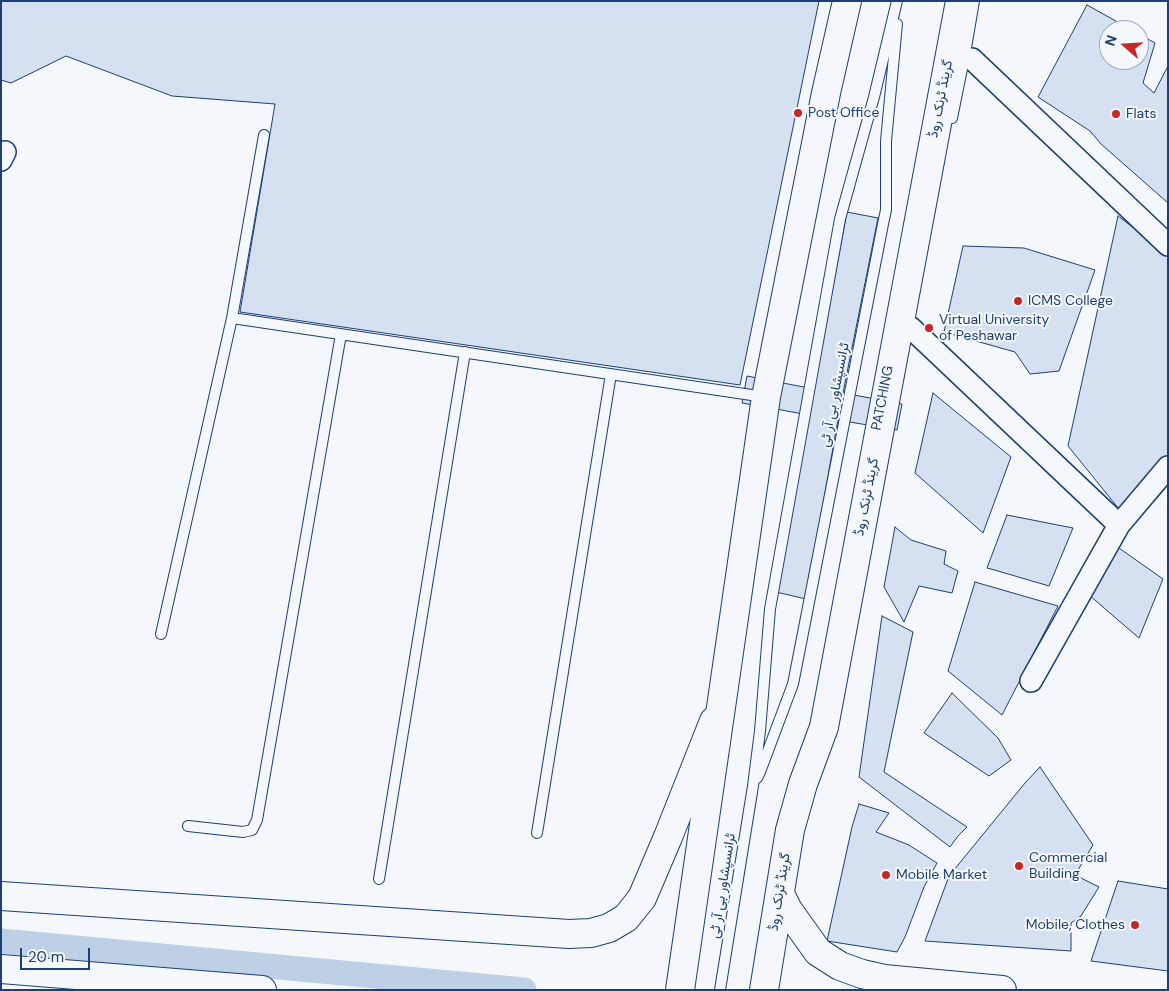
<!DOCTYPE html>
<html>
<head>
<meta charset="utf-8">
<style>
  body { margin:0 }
  #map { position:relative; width:1169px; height:991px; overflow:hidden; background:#f4f7fb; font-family:"DM Sans",sans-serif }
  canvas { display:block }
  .frame { position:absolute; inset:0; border:2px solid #1d3f73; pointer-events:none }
  .north { position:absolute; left:1099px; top:20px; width:50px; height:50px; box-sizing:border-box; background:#f4f7fb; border:1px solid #9eadc5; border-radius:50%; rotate:289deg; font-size:14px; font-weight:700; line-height:20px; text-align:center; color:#1d3f73 }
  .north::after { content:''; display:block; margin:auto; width:18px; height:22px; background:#c62828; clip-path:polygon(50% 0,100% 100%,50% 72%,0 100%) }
  .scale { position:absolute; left:20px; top:948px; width:70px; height:22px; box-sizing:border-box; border:2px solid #1d3f73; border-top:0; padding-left:6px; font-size:15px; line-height:18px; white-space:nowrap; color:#1d3f73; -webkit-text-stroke:4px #f4f7fb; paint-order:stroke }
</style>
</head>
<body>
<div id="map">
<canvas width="1169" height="991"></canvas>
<div class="frame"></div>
<div class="north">N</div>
<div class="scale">20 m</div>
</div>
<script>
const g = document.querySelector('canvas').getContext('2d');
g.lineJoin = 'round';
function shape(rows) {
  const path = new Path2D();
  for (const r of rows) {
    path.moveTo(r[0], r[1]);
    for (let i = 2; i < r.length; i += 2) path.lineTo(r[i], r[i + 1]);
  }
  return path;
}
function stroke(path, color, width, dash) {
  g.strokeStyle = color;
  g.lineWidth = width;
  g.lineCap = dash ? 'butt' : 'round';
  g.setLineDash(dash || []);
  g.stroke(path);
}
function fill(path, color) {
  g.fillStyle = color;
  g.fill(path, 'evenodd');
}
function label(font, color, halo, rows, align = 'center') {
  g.font = font + ' "DM Sans",Vazirmatn,sans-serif';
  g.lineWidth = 4;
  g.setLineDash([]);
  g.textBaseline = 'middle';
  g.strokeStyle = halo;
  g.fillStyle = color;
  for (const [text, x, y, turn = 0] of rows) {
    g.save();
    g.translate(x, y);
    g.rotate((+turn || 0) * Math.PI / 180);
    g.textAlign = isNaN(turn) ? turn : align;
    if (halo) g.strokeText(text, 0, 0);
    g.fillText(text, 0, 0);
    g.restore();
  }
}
stroke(shape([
  [1,941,524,990]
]), '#bed0e5', 25);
const building = shape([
  [1,1,819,1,740,385,240,312,275,104,172,96,66,56,11,83,1,80,1,1],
  [1087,5,1132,30,1109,30,1109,60,1139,60,1139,34,1155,43,1143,83,1154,93,1168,66,1168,203,1101,144,1090,131,1038,97,1087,5],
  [847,212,878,218,843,393,902,404,897,430,838,420,806,599,776,592,809,415,742,403,747,376,814,389,847,212],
  [1118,216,1168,254,1168,456,1119,509,1068,446,1118,216],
  [963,246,1024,248,1095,270,1059,371,1030,374,1015,352,944,332,963,246],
  [933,393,1011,457,983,533,915,473,933,393],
  [1007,515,1073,528,1049,586,998,571,987,568,1007,515],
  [895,527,911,540,946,551,944,564,958,571,952,593,919,586,904,622,884,587,895,527],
  [1119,548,1163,579,1139,638,1089,595,1119,548],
  [975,582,1058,606,1002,715,948,671,975,582],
  [882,616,913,632,884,772,967,827,958,836,950,847,859,777,882,616],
  [952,693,998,738,1011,760,989,776,924,733,952,693],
  [1040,767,1093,845,1075,875,1099,887,1081,916,1071,923,1071,951,925,941,949,876,1025,783,1040,767],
  [859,804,889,813,876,832,909,845,937,863,924,887,905,937,897,952,827,941,852,827,859,804],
  [1118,881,1168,889,1168,971,1091,961,1118,881]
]);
fill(building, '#d5e0f0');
stroke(building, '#1d3f73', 1);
const service = shape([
  [952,118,965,54,974,1],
  [232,318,765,397],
  [161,634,232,318,264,135],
  [757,778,760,772,793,684,883,224,886,210,886,141,897,24],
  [188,826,243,832,252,830,257,820,341,334],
  [537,833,611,374],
  [379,879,465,352],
  [720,990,753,786,760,731,770,609,840,219,874,97,897,1]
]);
const minor = shape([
  [972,59,1168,245],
  [1,160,5,152],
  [911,328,1119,525],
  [1031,681,1119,525,1168,467]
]);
const secondary = shape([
  [780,894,788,910,818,952,840,966,862,974,884,979,1002,990]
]);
const primary = shape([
  [1,896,569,934,591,933,609,928,626,918,642,898,668,837,714,721],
  [1,969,262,990]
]);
const trunk = shape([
  [680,990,766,397,826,93,847,1],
  [764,990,790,830,803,784,824,727,960,1]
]);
stroke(service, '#1d3f73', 12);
stroke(minor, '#1d3f73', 24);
stroke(secondary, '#1d3f73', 30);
stroke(primary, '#1d3f73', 30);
stroke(trunk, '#1d3f73', 30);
stroke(service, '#f4f7fb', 10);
stroke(minor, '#f4f7fb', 21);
stroke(secondary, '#f4f7fb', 28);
stroke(primary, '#f4f7fb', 28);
stroke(trunk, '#f4f7fb', 28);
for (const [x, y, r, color] of [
  [798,113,5,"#c62828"],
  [1116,114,5,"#c62828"],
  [1018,301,5,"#c62828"],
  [929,328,5,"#c62828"],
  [1019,866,5,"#c62828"],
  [886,875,5,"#c62828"],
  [1135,925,5,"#c62828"]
]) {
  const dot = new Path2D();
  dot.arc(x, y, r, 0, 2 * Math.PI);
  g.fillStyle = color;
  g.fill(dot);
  stroke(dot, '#f4f7fb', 2);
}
label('14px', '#1d3f73', '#f4f7fb', [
  ["گرینڈ ٹرنک روڈ",941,99,-79],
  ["ٹرانسپشاور بی آر ٹی",835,395,-79],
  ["PATCHING",883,398,-79],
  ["گرینڈ ٹرنک روڈ",867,497,-79],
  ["ٹرانسپشاور بی آر ٹی",723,886,-81],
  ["گرینڈ ٹرنک روڈ",780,892,-81]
]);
label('14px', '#1d3f73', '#f4f7fb', [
  ["Post Office",808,113],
  ["Flats",1126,114],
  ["ICMS College",1028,301],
  ["Virtual University",939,320],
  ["of Peshawar",939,336],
  ["Commercial",1029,858],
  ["Building",1029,874],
  ["Mobile Market",896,875],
  ["Mobile, Clothes",1125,925,"right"]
], 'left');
</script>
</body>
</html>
